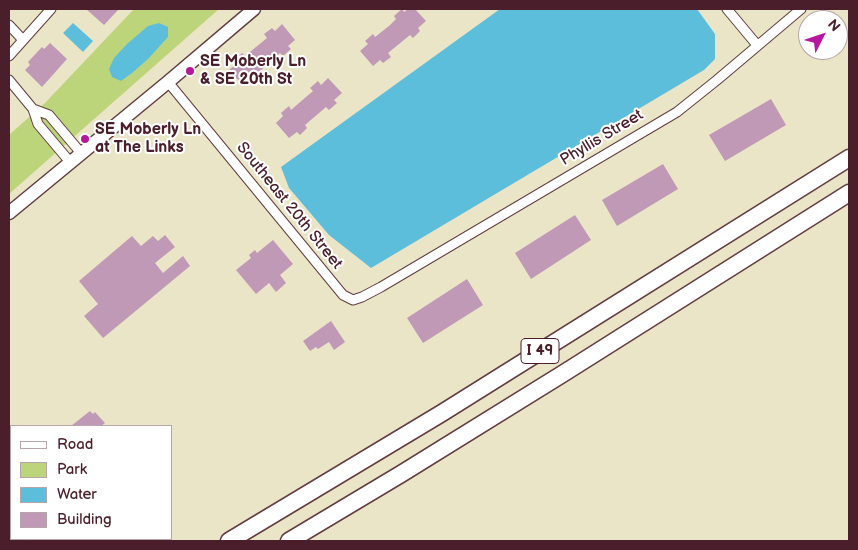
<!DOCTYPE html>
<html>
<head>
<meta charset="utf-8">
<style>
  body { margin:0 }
  #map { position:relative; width:858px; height:550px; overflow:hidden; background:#eae5c6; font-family:"Balsamiq Sans",sans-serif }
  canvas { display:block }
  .frame { position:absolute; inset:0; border:10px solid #4a1f2b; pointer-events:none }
  .legend { position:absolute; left:10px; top:425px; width:162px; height:115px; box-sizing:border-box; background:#fff; border:1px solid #b7a5aa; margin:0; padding:6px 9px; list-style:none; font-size:15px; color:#4a1f2b }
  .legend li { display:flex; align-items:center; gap:10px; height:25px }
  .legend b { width:25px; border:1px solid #b7a5aa }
  .north { position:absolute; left:798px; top:10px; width:50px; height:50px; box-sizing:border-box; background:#fff; border:1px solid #b7a5aa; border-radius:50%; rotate:49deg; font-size:14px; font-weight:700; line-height:20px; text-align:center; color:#4a1f2b }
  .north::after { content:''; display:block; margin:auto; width:18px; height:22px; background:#b5179e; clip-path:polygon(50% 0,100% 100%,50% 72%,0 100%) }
</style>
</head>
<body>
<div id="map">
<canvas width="858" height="550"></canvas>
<div class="frame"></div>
<ul class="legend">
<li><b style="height:6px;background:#fff"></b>Road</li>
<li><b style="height:14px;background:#bdd57a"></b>Park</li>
<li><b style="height:14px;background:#5dbedc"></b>Water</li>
<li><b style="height:14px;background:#c099b7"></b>Building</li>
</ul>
<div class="north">N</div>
</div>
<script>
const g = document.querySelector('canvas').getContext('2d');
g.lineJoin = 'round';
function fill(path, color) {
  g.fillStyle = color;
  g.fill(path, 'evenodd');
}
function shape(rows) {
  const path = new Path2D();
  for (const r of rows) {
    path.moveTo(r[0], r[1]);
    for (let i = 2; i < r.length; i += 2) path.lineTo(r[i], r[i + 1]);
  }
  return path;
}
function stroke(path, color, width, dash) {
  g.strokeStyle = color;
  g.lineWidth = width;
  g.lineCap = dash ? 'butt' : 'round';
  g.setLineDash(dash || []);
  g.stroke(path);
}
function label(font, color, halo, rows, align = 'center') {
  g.font = font + ' "Balsamiq Sans",sans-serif';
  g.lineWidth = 4;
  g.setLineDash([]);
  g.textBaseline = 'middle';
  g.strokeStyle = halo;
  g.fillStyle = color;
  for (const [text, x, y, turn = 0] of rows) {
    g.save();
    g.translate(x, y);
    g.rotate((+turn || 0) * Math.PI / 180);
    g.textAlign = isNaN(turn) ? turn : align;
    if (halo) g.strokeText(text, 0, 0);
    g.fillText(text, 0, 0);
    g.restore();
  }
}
fill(shape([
  [134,9,219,9,9,194,9,135,45,103]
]), '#bdd57a');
fill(shape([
  [500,9,697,9,715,34,715,59,704,70,371,268,329,235,289,188,281,167],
  [73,23,93,41,83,52,63,33],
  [159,23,168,27,168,37,148,59,132,73,121,81,112,77,109,69,114,58,127,44,148,26]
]), '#5dbedc');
fill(shape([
  [86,9,119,9,104,25],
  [402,9,404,12,408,9,415,9,426,21,418,28,420,31,413,38,410,35,388,53,391,57,383,63,380,60,373,66,360,51,368,44,365,41,373,34,375,37,389,26,396,19,394,16],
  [282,24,295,40,288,46,291,49,283,56,280,53,259,72,261,74,253,81,251,78,243,85,229,70,237,63,235,60,242,53,245,56,267,38,264,34,272,28,275,31],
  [50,43,67,59,42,87,25,70,30,65,28,62,42,47,44,49],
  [328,78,342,93,334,100,337,103,329,110,326,107,305,125,307,128,300,135,297,132,289,138,276,123,283,116,281,113,289,106,291,110,299,103,313,91,310,88,318,81,321,85],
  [771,99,786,125,725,161,709,135],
  [663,164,678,189,617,226,602,200],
  [575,215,591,240,531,279,515,253],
  [165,235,175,247,155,263,163,273,183,256,190,266,103,338,84,316,98,304,79,281,132,236,141,246,153,236,158,241],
  [273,240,293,264,280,275,286,283,276,292,269,283,256,294,236,270,251,258,249,255,255,250,257,253],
  [467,279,483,305,423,343,407,318],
  [331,321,345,342,334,350,329,342,318,349,316,347,310,351,303,341],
  [90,411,93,414,95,412,105,423,101,426,71,426]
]), '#c099b7');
const street = shape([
  [727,9,757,45],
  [9,25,23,40],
  [9,56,51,9],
  [9,80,33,109,38,124,70,162],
  [168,82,343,295,353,300,362,297,381,287,677,112,717,80,801,9],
  [33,109,49,115,81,153]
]);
const secondary = shape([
  [9,213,168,82,254,9]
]);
const highway = shape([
  [229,541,442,413,849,158],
  [289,541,401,474,564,373,849,193]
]);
stroke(street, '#623d42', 11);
stroke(secondary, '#623d42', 15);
stroke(highway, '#623d42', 19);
stroke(street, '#fff', 9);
stroke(secondary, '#fff', 12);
stroke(highway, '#fff', 16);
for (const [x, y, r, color] of [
  [190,71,5,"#b5179e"],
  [85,139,5,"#b5179e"]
]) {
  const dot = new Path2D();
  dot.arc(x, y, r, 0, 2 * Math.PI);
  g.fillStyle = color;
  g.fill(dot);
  stroke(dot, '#fff', 2);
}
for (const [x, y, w] of [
  [540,351,38]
]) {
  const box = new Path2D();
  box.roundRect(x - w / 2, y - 12.5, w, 25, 4);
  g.fillStyle = '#fff';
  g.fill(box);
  stroke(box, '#4a1f2b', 1);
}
label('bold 15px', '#4a1f2b', null, [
  ["I 49",540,351]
]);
label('bold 16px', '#4a1f2b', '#fff', [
  ["SE Moberly Ln",200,62],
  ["& SE 20th St",200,80],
  ["SE Moberly Ln",95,130],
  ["at The Links",95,148]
], 'left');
label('16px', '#4a1f2b', '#fff', [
  ["Phyllis Street",602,138,-31],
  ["Southeast 20th Street",289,206,51]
]);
</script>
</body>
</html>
